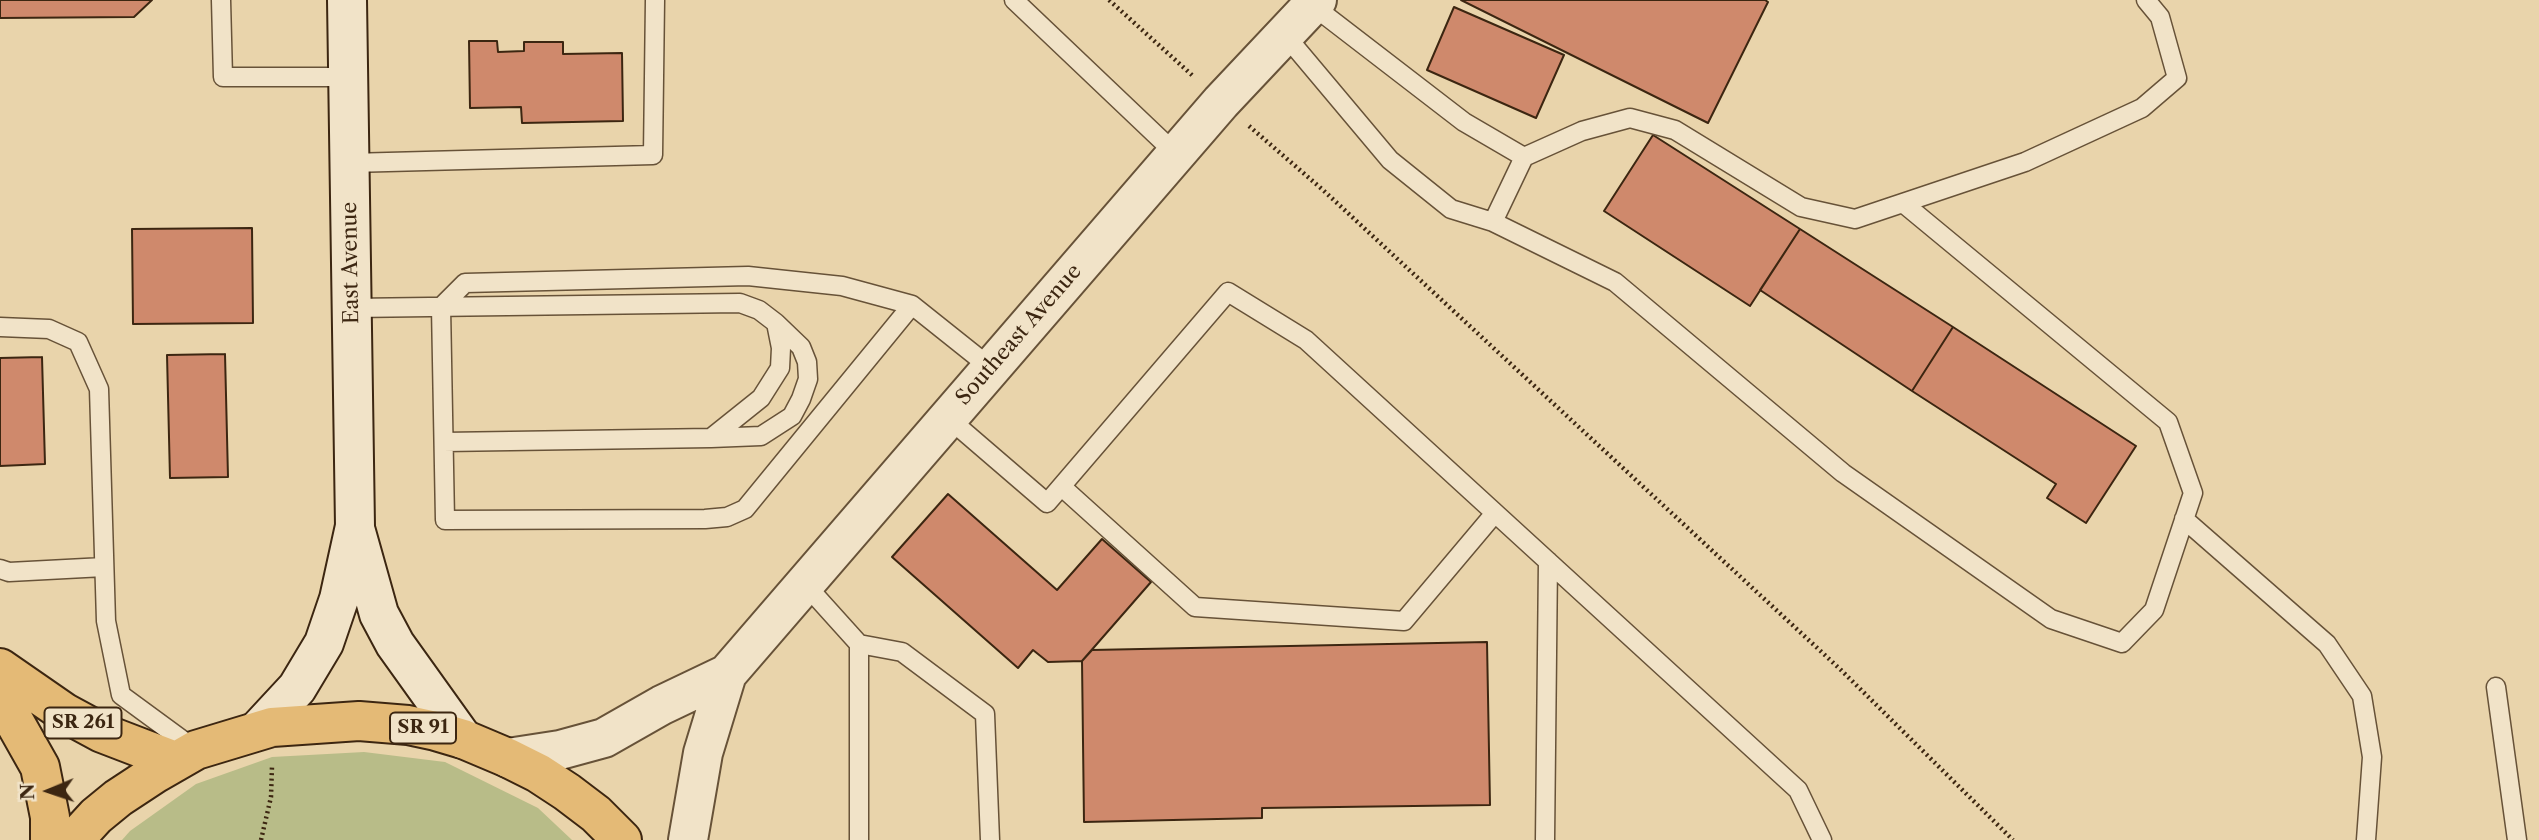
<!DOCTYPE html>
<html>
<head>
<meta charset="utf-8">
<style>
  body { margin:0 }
  #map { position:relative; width:2539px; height:840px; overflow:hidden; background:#e9d4ab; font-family:"Libre Caslon Text",serif }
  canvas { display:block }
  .north { position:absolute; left:14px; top:756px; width:70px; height:70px; -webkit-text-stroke:5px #f1e3c8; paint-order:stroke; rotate:268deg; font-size:19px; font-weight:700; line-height:28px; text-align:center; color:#3c2611 }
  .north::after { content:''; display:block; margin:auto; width:24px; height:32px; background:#3c2611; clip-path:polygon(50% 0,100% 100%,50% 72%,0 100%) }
</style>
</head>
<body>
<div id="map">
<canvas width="2539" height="840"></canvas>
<div class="north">N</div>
</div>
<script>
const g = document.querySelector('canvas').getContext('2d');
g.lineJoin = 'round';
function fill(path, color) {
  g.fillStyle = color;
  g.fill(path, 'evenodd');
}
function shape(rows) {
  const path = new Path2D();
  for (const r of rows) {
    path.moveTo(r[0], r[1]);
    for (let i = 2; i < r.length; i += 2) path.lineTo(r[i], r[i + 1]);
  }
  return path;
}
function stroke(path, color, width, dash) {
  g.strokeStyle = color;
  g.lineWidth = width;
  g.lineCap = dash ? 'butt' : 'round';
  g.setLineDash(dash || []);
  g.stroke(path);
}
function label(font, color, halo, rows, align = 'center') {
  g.font = font + ' "Libre Caslon Text",serif';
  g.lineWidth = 5;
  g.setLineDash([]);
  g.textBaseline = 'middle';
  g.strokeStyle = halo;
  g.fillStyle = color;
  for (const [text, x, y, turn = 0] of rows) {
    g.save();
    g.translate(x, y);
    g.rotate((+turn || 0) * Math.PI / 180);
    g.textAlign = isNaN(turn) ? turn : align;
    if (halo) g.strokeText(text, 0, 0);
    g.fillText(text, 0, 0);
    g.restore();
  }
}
fill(shape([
  [364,752,445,762,538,808,572,840,122,840,130,831,196,784,272,757]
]), '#b8bc88');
const building = shape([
  [0,0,152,0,134,17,0,18,0,0],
  [1461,0,1765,0,1768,2,1708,123,1461,0],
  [1454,7,1564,55,1536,118,1427,70,1454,7],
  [469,41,497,41,498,52,524,51,524,42,563,42,563,54,622,53,623,121,522,123,521,107,470,108,469,41],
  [1653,135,1800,229,1750,306,1604,211,1653,135],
  [252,228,253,323,133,324,132,229,252,228],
  [1800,229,1953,327,1912,391,1760,290,1800,229],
  [1953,327,2136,446,2086,523,2047,498,2056,484,1912,391,1953,327],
  [225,354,228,477,170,478,167,355,225,354],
  [42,357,45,464,0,466,0,358,42,357],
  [948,494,1057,590,1102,539,1151,582,1082,661,1048,662,1033,650,1018,668,892,557,948,494],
  [1487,642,1490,805,1262,808,1262,818,1084,822,1082,661,1092,650,1487,642]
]);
fill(building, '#cf896c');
stroke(building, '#3c2611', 2);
const service = shape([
  [221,0,223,77,348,77],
  [1014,0,1176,154],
  [1312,5,1464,122,1524,157,1582,131,1630,118,1675,130,1801,207,1855,219,2025,162,2142,108,2177,78,2160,17,2146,0],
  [1285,35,1390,160,1451,209,1493,222,1615,282,1843,473,2051,619,2122,643,2154,610,2193,493,2168,422,1903,203],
  [350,163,653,155,655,0],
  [1493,222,1524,157],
  [912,305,745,509,727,517,705,519,445,520,441,307,465,283,748,276,842,286,912,305,991,368],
  [352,308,740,303,759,310,776,323,781,348,780,368,761,398,711,438,444,442],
  [0,327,49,329,78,342,99,389,106,621,121,695,196,750],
  [947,417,1047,503,1228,292,1306,340,1798,790,1822,840],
  [711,438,761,436,792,416,801,399,808,379,807,362,801,347,776,323],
  [1062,487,1195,607,1404,621,1495,513],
  [2184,519,2327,644,2362,696,2372,757,2366,840],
  [0,569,9,572,104,567],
  [804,583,859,644,902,652,985,714,990,840],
  [859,644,859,840],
  [2496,687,2517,840],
  [1545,840,1548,561]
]);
const tertiary = shape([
  [508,758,560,750,604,738,662,705,727,674],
  [688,840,703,753,727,674,1221,102,1317,0]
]);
const secondary = shape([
  [356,532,379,614,395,644,463,739],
  [259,729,297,688,324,643,339,599,355,526,347,0]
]);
const primary = shape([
  [0,668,65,713,102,733,175,761],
  [0,696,40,767,50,817,50,840],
  [74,840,96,816,118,798,156,773,196,750,272,727,359,721,408,725,436,731,463,739,508,758,538,773,567,792,596,814,622,840]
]);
stroke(service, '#675238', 21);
stroke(tertiary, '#675238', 42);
stroke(secondary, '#3c2611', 42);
stroke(primary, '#3c2611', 42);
stroke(shape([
  [1109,0,1193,76],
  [1249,126,1323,190,1841,670,2013,840],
  [261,840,271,797,272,766]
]), '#3c2611', 4.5, [2, 3.5]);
stroke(service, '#f1e3c8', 18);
stroke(tertiary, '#f1e3c8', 38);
stroke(secondary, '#f1e3c8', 38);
stroke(primary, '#e4ba76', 38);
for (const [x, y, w] of [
  [83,723,77],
  [423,728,66]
]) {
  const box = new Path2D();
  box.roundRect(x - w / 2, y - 15.5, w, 31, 5);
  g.fillStyle = '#f1e3c8';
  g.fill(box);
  stroke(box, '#3c2611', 2);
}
label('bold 19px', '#3c2611', null, [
  ["SR 261",83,723],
  ["SR 91",423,728]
]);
label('21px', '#3c2611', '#f1e3c8', [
  ["East Avenue",351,263,-91],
  ["Southeast Avenue",1019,335,-49]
]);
</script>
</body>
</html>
